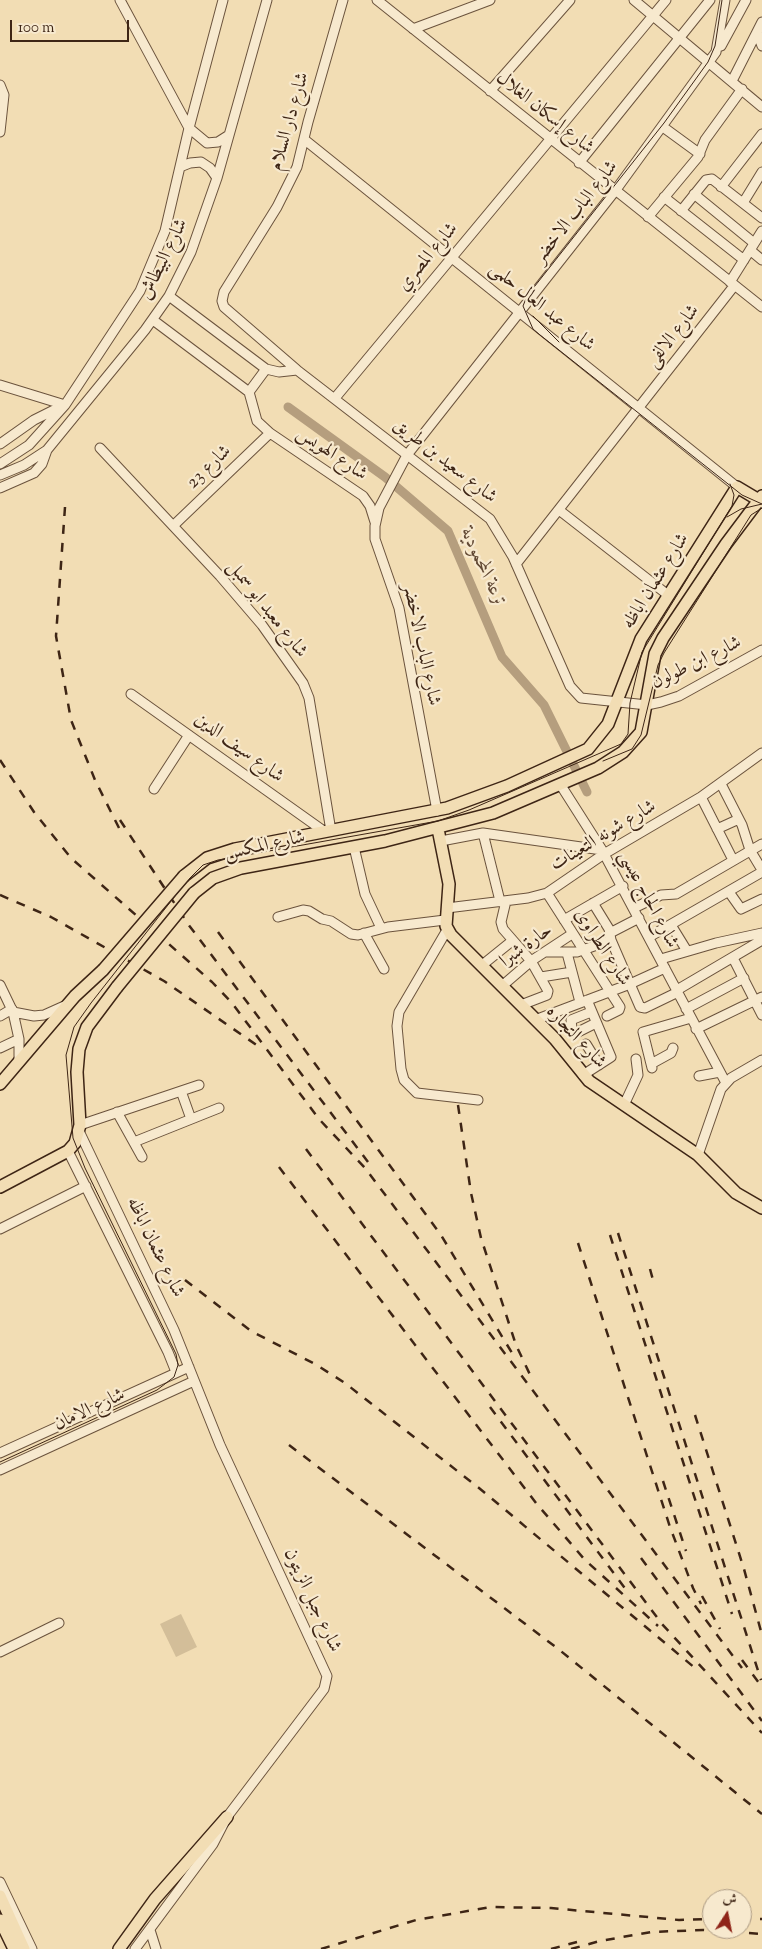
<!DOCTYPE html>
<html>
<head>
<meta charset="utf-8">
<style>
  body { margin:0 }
  #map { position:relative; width:762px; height:1949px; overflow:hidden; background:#f2ddb4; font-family:"Sorts Mill Goudy",Amiri,serif }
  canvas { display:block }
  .north { position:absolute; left:702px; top:1889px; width:50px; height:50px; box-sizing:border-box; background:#f7e9ce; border:1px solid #ad9b84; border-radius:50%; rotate:11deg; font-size:14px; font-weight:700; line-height:20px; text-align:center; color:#3e2515 }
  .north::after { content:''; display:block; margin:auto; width:18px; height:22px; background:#8f2418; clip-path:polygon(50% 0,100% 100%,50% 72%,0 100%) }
  .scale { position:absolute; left:10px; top:20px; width:119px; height:22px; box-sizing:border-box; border:2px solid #3e2515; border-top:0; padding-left:6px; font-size:15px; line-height:18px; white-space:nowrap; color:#3e2515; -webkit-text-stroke:4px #f7e9ce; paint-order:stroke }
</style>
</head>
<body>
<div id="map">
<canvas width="762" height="1949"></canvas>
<div class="north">ش</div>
<div class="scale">100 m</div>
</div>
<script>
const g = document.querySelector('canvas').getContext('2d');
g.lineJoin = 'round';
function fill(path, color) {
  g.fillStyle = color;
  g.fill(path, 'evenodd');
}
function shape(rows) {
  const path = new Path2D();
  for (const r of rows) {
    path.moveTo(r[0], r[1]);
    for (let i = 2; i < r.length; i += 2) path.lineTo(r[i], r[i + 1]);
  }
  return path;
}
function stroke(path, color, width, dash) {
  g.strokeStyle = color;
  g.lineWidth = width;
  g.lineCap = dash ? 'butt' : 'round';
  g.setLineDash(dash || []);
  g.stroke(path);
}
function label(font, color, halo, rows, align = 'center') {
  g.font = font + ' "Sorts Mill Goudy",Amiri,serif';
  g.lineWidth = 4.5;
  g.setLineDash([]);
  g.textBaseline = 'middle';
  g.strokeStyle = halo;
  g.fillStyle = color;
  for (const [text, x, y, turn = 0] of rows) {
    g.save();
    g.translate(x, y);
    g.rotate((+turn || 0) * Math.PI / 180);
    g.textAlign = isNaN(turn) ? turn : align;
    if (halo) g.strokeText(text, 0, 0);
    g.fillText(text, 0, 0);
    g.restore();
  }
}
fill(shape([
  [181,1614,197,1647,176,1657,160,1624]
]), '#d3be99');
stroke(shape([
  [288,407,385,477,448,531,502,657,544,705,587,792]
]), '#b59e7e', 9);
const minor = shape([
  [120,0,189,128,207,143,218,142,229,135],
  [343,0,308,122,297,167,277,207,224,292,222,301,224,307,297,370,490,519,513,557,570,686,581,698,647,705,661,702,679,696,762,650],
  [377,0,762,307],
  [634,0,762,107],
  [413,29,490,0],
  [757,32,762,46],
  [721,46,746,0],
  [732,81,762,22],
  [0,85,4,95,0,132],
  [490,91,570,0],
  [663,127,700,154],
  [305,140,737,487],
  [579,163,710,0],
  [180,167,190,163,201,162,210,168,217,178],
  [721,187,762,134],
  [694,194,754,243],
  [664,197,744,260],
  [743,203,762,172],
  [681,211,706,180,712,179,762,218],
  [648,217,698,157,705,140,742,89],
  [750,250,762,260],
  [730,282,762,231],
  [169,296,266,369,279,372,297,370],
  [153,320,249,392,257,421,270,433,363,496,370,506,375,522],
  [0,385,65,405],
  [249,392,266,369],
  [335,398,666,0],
  [0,444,34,420,60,407],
  [100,448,220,576,262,625,303,683,309,698,331,831],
  [0,464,29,445,65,405,140,291,165,231,189,128,223,0],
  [0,475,24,465,47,450,145,330,169,296,191,252,217,178,267,0],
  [0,488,34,473,42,464,47,450],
  [559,510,668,595],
  [173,526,270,433],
  [516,564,734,286],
  [131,694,325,832],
  [560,784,602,850],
  [721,784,742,825,750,850,762,870],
  [154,789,189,735],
  [701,797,733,860],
  [437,811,399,608,375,539,375,526,379,508,407,455,615,191,716,52,725,0],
  [717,829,739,819],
  [483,833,500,901],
  [441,841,483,833,602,850,726,1083],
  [354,847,365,894,381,928],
  [729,892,741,909,762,899],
  [547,893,620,1007,619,1010,607,1016],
  [506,901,501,922,503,929,531,961,548,991,547,995,521,1005],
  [593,903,609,929,611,940,640,1007,645,1008,678,992],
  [447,908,528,898,547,893,604,854,701,797,762,753],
  [634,908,661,895,676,894,762,844],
  [278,917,303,910,309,911,322,919,331,921,351,934,358,935,388,927,445,920],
  [564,920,623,886],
  [671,925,687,951],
  [447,930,399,1012,397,1026,401,1069,404,1080,417,1093,478,1100],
  [364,933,384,969],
  [610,933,639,918],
  [649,937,762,872],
  [547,952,577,952,611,940],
  [567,953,580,1002],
  [733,958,762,1015],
  [661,959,716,943,762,933],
  [481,966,512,941],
  [541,977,572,972],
  [0,985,13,1012,19,1039,19,1062],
  [502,986,531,961,572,934],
  [677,990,762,940],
  [686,1009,744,978],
  [13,1012,34,1016,44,1015,64,1006],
  [0,1016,12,1009],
  [535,1020,630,984,665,968],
  [572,1028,571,1020,591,1012],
  [696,1029,762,997],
  [578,1032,596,1023],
  [586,1044,599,1065],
  [0,1048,19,1039],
  [651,1064,671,1053,673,1048],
  [652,1068,643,1032,691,1018],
  [583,1075,611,1057,587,1000],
  [699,1076,720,1072],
  [181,1091,191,1119],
  [624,1105,638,1075,636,1059],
  [117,1112,142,1157],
  [80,1125,199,1085],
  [79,1131,174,1330,220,1445,327,1676,324,1689,227,1817,213,1844,135,1949],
  [134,1142,219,1108],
  [68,1151,168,1352,176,1372],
  [698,1155,721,1089,731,1078,762,1060],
  [0,1229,86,1186],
  [0,1453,189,1367],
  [0,1470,194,1381],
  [0,1652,59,1623],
  [0,1882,32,1949],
  [150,1930,156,1949]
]);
const major = shape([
  [438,829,449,884,446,926,451,935,555,1039,589,1081,698,1155,736,1193,762,1208],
  [184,876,207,858,235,849,447,808,507,786,588,749,608,724,641,639,737,487,762,502],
  [194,893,213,878,241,868,385,841,493,813,598,768,623,752,641,732,655,654,663,638,726,544,762,496],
  [0,1084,75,996,103,970],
  [0,1187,68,1151,75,1143,80,1125,77,1072,79,1049,87,1027,117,987],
  [0,1896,24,1949],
  [0,1920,14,1949],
  [119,1949,155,1899,227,1817]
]);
stroke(minor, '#6b533d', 11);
stroke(major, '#3e2515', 14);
stroke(minor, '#f7e9ce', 9);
stroke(major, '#f2ddb4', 11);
stroke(shape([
  [722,0,715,46,708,62,664,123,527,296,523,306,533,329,540,335,742,495,762,504],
  [533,316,559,342],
  [727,517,741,509,762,504],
  [603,761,632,749,641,735,658,665,664,653,751,515,762,508],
  [0,1462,157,1390,174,1377,178,1365,176,1354,85,1168,73,1138,66,1055,74,1027,91,1003,186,882,203,865,218,860,438,821,469,810,621,744,628,734,630,703,642,652,732,506,734,495,730,484]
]), '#3e2515', 1);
stroke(shape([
  [65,507,56,636,71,720,95,780,120,830],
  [0,760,34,812,71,858,212,982,232,1003,319,1119,365,1168,742,1668],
  [120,820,188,924,368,1162],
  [0,895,51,917,164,981,258,1046],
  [218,932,441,1235,512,1353],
  [458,1105,471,1193,481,1238,516,1345,533,1381],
  [306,1149,662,1624,762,1733],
  [279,1167,536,1503,585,1560,658,1626],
  [618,1233,761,1680],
  [610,1235,732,1614],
  [578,1243,670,1527,693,1588,701,1604],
  [650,1269,653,1280],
  [185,1280,251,1331,315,1364,345,1383,479,1488,695,1668],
  [490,1407,627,1591],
  [695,1415,744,1569,762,1635],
  [289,1445,557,1648,762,1814],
  [663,1481,686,1551],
  [641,1558,762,1721],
  [702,1596,720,1629],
  [742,1660,762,1687],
  [742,1919,762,1919],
  [321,1949,416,1920,491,1907,551,1908,679,1920,712,1919],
  [551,1949,577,1942],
  [571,1949,600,1941,651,1932,703,1930,762,1934]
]), '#3e2515', 2.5, [9, 9]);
const majorBridge = shape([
  [103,970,184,876],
  [117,987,194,893]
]);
stroke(majorBridge, '#3e2515', 14, []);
stroke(majorBridge, '#f2ddb4', 11);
label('19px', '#3e2515', '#f7e9ce', [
  ["شارع إسكان الغلال",544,114,39],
  ["شارع دار السلام",291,122,-74],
  ["شارع الباب الاخضر",577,213,-52],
  ["شارع المصري",429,258,-50],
  ["شارع البيطاش",165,260,-64],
  ["شارع عبد العال حلمى",541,308,39],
  ["شارع الالفى",674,337,-52],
  ["شارع الهويس",331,455,34],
  ["شارع سعيد بن طريق",444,462,38],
  ["شارع 23",210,468,-44],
  ["شارع عثمان اباظه",657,582,-58],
  ["شارع معبد ابو سمبل",266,610,52],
  ["شارع الباب الاخضر",420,645,78],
  ["شارع ابن طولون",697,664,-26],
  ["شارع سيف الدين",238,749,36],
  ["شارع شونه التعينات",604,837,-31],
  ["شارع المكس",265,847,-12],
  ["شارع الحاج عيسي",647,900,62],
  ["حارة شبرا",527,947,-36],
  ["شارع الطراوى",601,948,57],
  ["شارع التجاره",575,1038,47],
  ["شارع عثمان اباظه",154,1248,64],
  ["شارع الامان",90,1411,-25],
  ["شارع جبل الزيتون",311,1601,65]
]);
label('italic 20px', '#624934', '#f7e9ce', [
  ["ترعة المحمودية",482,568,65]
]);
</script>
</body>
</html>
